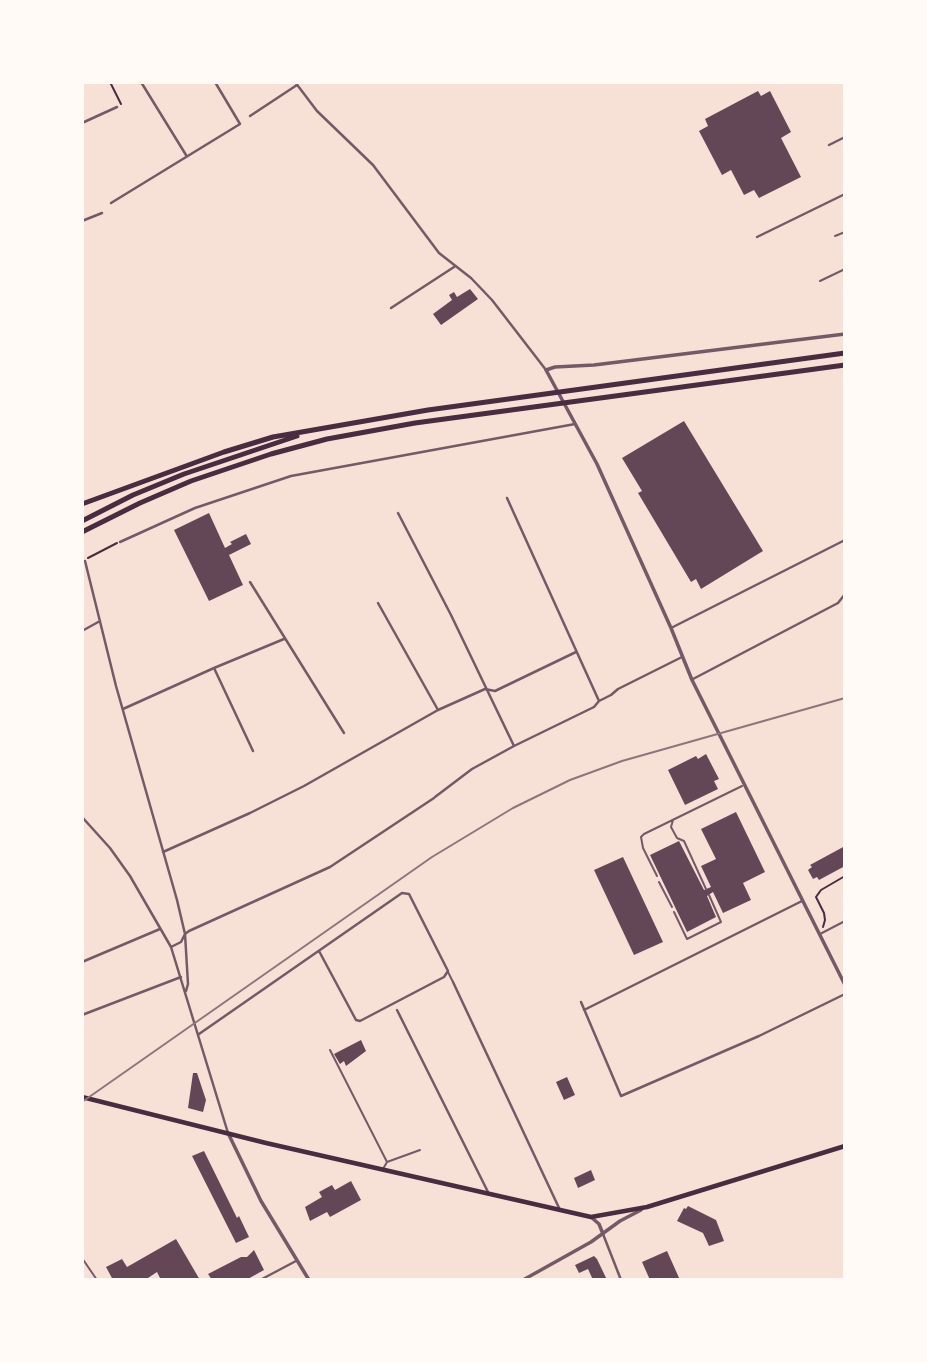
<!DOCTYPE html>
<html>
<head>
<meta charset="utf-8">
<style>
  body { margin:0 }
  #map { position:relative; width:927px; height:1362px; overflow:hidden; background:#f7e1d7; font-family:"Public Sans",sans-serif }
  canvas { display:block }
  .frame { position:absolute; inset:0; border:84px solid #fffaf5; pointer-events:none }
</style>
</head>
<body>
<div id="map">
<canvas width="927" height="1362"></canvas>
<div class="frame"></div>
</div>
<script>
const g = document.querySelector('canvas').getContext('2d');
g.lineJoin = 'round';
function fill(path, color) {
  g.fillStyle = color;
  g.fill(path, 'evenodd');
}
function shape(rows) {
  const path = new Path2D();
  for (const r of rows) {
    path.moveTo(r[0], r[1]);
    for (let i = 2; i < r.length; i += 2) path.lineTo(r[i], r[i + 1]);
  }
  return path;
}
function stroke(path, color, width, dash) {
  g.strokeStyle = color;
  g.lineWidth = width;
  g.lineCap = dash ? 'butt' : 'round';
  g.setLineDash(dash || []);
  g.stroke(path);
}
fill(shape([
  [758,91,761,96,770,91,791,132,781,138,801,177,759,198,754,190,744,195,731,170,722,175,699,131,708,126,705,119],
  [470,289,478,299,441,325,433,314,452,300,449,295,454,292,457,297],
  [684,421,763,551,701,589,696,579,691,582,638,493,642,491,622,458],
  [209,513,225,548,232,544,230,542,246,534,251,544,229,555,243,585,209,601,174,530],
  [706,754,719,779,714,781,718,789,685,805,668,770,696,756,698,759],
  [736,812,765,872,743,883,751,900,723,913,713,892,707,896,716,917,687,932,650,855,679,841,704,890,711,887,701,866,716,859,701,829],
  [845,846,845,866,819,880,817,877,813,879,808,870,812,867,810,865],
  [623,857,663,942,634,955,594,870],
  [361,1040,366,1051,346,1066,344,1061,340,1064,334,1054],
  [193,1073,197,1073,206,1100,203,1112,188,1108],
  [567,1077,575,1095,564,1100,556,1082],
  [204,1151,237,1218,239,1216,249,1237,236,1243,192,1156],
  [591,1170,595,1180,578,1188,574,1178],
  [351,1181,361,1200,330,1217,327,1212,310,1221,305,1207,322,1197,319,1192,332,1185,335,1190],
  [688,1206,716,1220,724,1241,709,1246,703,1233,677,1221,684,1208,686,1209],
  [176,1239,200,1280,161,1280,157,1272,145,1280,113,1280,106,1267,122,1259,127,1267],
  [254,1250,264,1270,246,1280,212,1280,208,1274,241,1257,247,1257],
  [667,1251,680,1280,650,1280,642,1262],
  [594,1256,597,1259,607,1280,593,1280,588,1269,579,1273,575,1265]
]), '#644757');
stroke(shape([
  [110,82,121,104],
  [88,558,117,543],
  [823,927,825,920,824,913,816,897,821,890,845,876]
]), '#4a2c40', 2);
stroke(shape([
  [835,236,845,232],
  [820,281,845,269],
  [673,820,671,827,677,838,684,841,706,889],
  [657,876,643,848,641,837,644,834,742,786],
  [659,882,672,907],
  [674,912,687,939,721,922,709,895],
  [820,934,845,921],
  [448,972,453,982],
  [330,1050,387,1162],
  [383,1169,387,1162,420,1150],
  [82,1258,97,1280]
]), '#755966', 2);
stroke(shape([
  [141,82,186,155],
  [295,82,317,111,373,165,439,253,471,278,492,300,546,370],
  [250,116,297,85],
  [82,123,117,107],
  [829,145,845,137],
  [111,203,240,124,215,82],
  [82,221,102,213],
  [757,237,845,194],
  [391,308,454,267],
  [507,498,599,701,611,695,618,689,682,657],
  [398,513,451,615,514,746,472,769,435,797],
  [120,542,195,508,291,476,575,424],
  [85,561,116,686,177,900,185,934,188,984,186,991],
  [250,582,344,733],
  [378,603,438,710],
  [671,628,845,540],
  [82,631,100,621],
  [693,679,838,603,845,594],
  [123,709,214,668],
  [514,746,594,707,599,701],
  [253,751,214,668,284,639],
  [82,817,110,848,130,876,171,947,228,1133],
  [163,852,250,813,304,786,438,710,485,689,495,691,576,652],
  [171,947,181,942,185,934,189,931,330,867,434,798],
  [82,962,160,929],
  [453,982,560,1210],
  [581,1002,621,1096,759,1036,845,994],
  [397,1010,488,1192],
  [584,1010,802,901],
  [82,1015,181,977],
  [199,1034,402,893,409,894,448,971,444,977,360,1021,356,1020,319,951],
  [603,1234,621,1280],
  [262,1279,296,1261]
]), '#755966', 2.5);
stroke(shape([
  [845,334,594,365,555,367,546,370,597,464,671,628,692,680,845,985],
  [228,1133,261,1201,309,1280],
  [591,1217,599,1224,603,1234],
  [523,1280,591,1242,620,1221,641,1210]
]), '#755966', 3.5);
stroke(shape([
  [82,1097,266,1143,591,1217,647,1207,845,1146]
]), '#4a2c40', 4.5);
stroke(shape([
  [82,504,224,452,273,437,428,410,845,353],
  [82,521,133,495,184,474,297,436],
  [82,532,140,503,191,481,271,454,327,439,415,423,845,365]
]), '#4a2c40', 5);
stroke(shape([
  [82,1102,432,857,513,808,570,780,622,761,845,698]
]), '#8f747c', 2);
</script>
</body>
</html>
